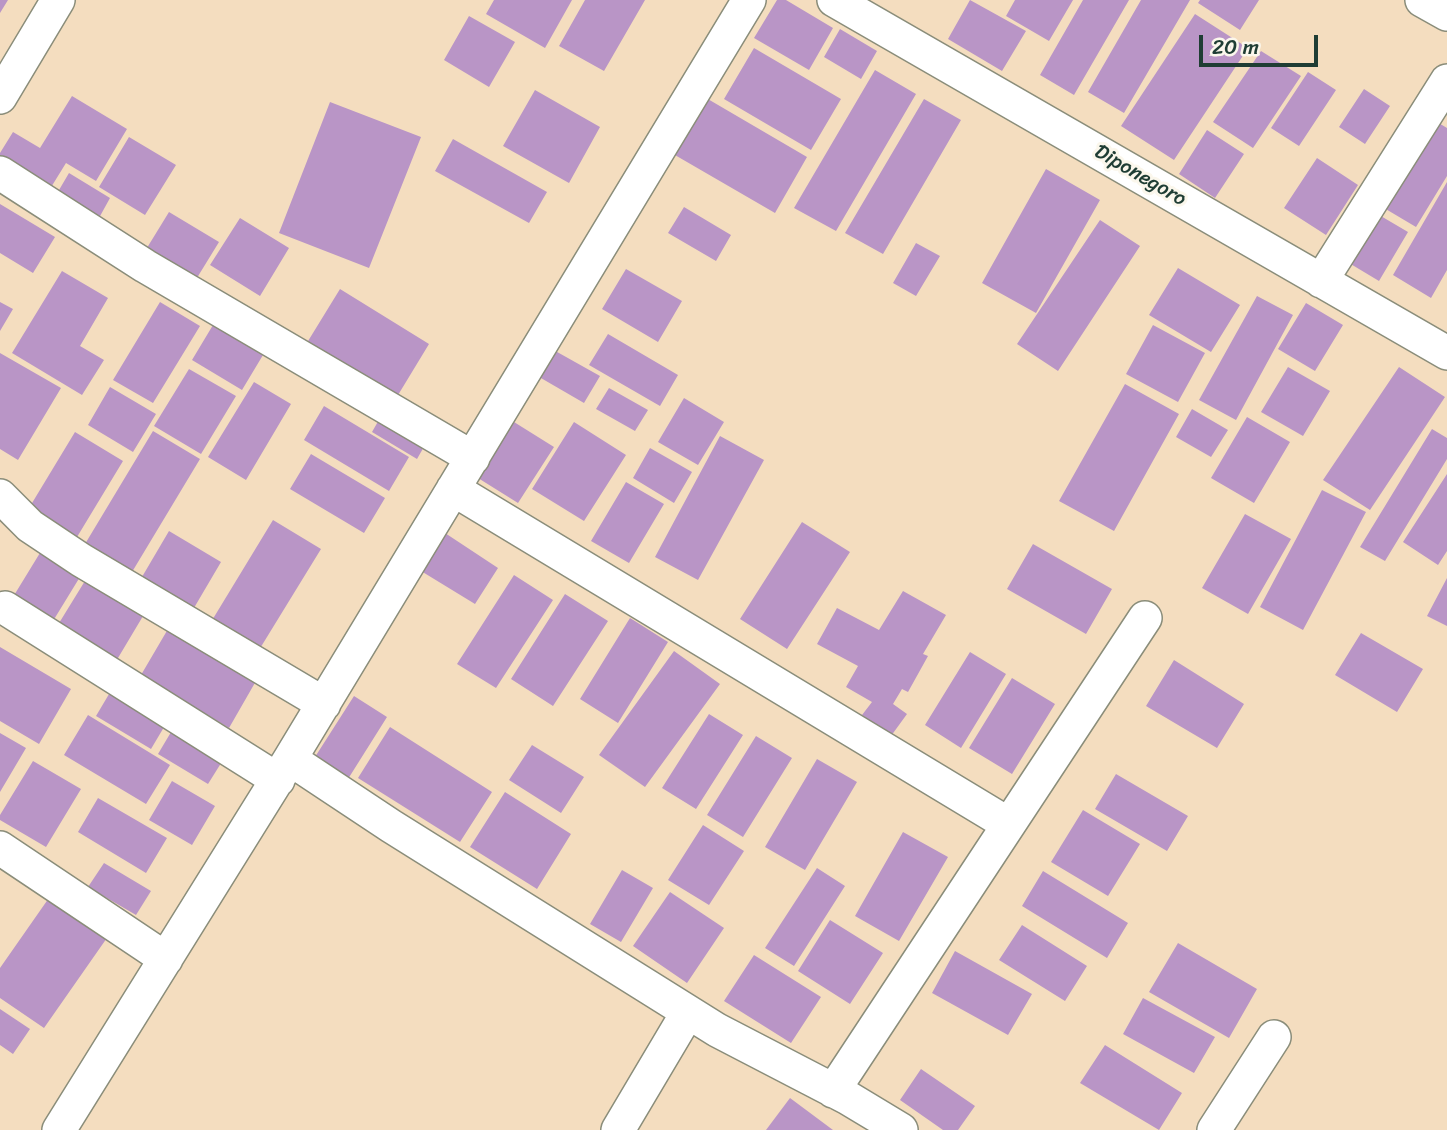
<!DOCTYPE html>
<html>
<head>
<meta charset="utf-8">
<style>
  body { margin:0 }
  #map { position:relative; width:1447px; height:1130px; overflow:hidden; background:#f4ddbf; font-family:Sriracha,sans-serif }
  canvas { display:block }
  .scale { position:absolute; left:1199px; top:35px; width:119px; height:32px; box-sizing:border-box; border:4px solid #1f3d34; border-top:0; padding-left:9px; font-size:21px; line-height:24px; white-space:nowrap; color:#1f3d34; -webkit-text-stroke:5px #fbf7ec; paint-order:stroke }
</style>
</head>
<body>
<div id="map">
<canvas width="1447" height="1130"></canvas>
<div class="scale">20 m</div>
</div>
<script>
const g = document.querySelector('canvas').getContext('2d');
g.lineJoin = 'round';
function fill(path, color) {
  g.fillStyle = color;
  g.fill(path, 'evenodd');
}
function shape(rows) {
  const path = new Path2D();
  for (const r of rows) {
    path.moveTo(r[0], r[1]);
    for (let i = 2; i < r.length; i += 2) path.lineTo(r[i], r[i + 1]);
  }
  return path;
}
function stroke(path, color, width, dash) {
  g.strokeStyle = color;
  g.lineWidth = width;
  g.lineCap = dash ? 'butt' : 'round';
  g.setLineDash(dash || []);
  g.stroke(path);
}
function label(font, color, halo, rows, align = 'center') {
  g.font = font + ' Sriracha,sans-serif';
  g.lineWidth = 6;
  g.setLineDash([]);
  g.textBaseline = 'middle';
  g.strokeStyle = halo;
  g.fillStyle = color;
  for (const [text, x, y, turn = 0] of rows) {
    g.save();
    g.translate(x, y);
    g.rotate((+turn || 0) * Math.PI / 180);
    g.textAlign = isNaN(turn) ? turn : align;
    if (halo) g.strokeText(text, 0, 0);
    g.fillText(text, 0, 0);
    g.restore();
  }
}
fill(shape([
  [0,0,8,0,0,13],
  [494,0,572,0,545,48,486,14],
  [585,0,645,0,604,71,559,46],
  [777,0,786,0,833,28,809,70,754,38],
  [970,0,1026,31,1002,71,948,39],
  [1015,0,1073,0,1049,41,1006,16],
  [1083,0,1129,0,1074,95,1040,75],
  [1141,0,1190,0,1124,113,1088,92],
  [1200,0,1259,0,1240,30,1198,3],
  [1195,14,1248,48,1174,160,1121,126],
  [469,16,515,42,489,87,444,60],
  [840,29,877,51,861,79,824,57],
  [754,48,841,99,811,150,724,99],
  [1261,51,1301,76,1253,148,1213,122],
  [875,70,916,94,836,231,794,208],
  [1308,72,1336,90,1299,146,1271,128],
  [1364,89,1390,106,1365,144,1339,127],
  [535,90,600,127,569,183,503,146],
  [701,95,807,157,775,213,668,151],
  [72,96,127,129,96,181,66,163,45,197,0,170,0,153,13,132,40,148],
  [924,99,961,120,883,254,845,233],
  [330,102,421,137,369,268,279,233],
  [1437,122,1447,128,1447,176,1416,227,1384,208],
  [1207,130,1244,154,1215,198,1179,174],
  [129,137,176,165,145,215,99,187],
  [453,139,547,192,529,223,435,171],
  [1317,158,1358,185,1326,235,1284,208],
  [1046,169,1100,200,1036,313,982,283],
  [69,173,110,198,94,227,52,202],
  [1447,182,1447,270,1431,298,1393,275],
  [0,204,55,237,33,273,0,253],
  [684,207,731,235,716,261,668,233],
  [169,212,219,242,192,286,142,256],
  [1374,212,1408,232,1379,281,1344,260],
  [240,218,289,248,260,296,210,265],
  [1100,220,1140,246,1058,371,1017,344],
  [916,243,940,256,916,296,893,283],
  [1178,268,1240,305,1211,352,1149,315],
  [626,269,682,301,658,342,602,309],
  [62,271,108,298,80,346,104,360,82,395,12,353],
  [340,289,429,344,395,400,305,346],
  [1257,296,1293,315,1236,420,1199,400],
  [0,302,13,309,0,331],
  [160,302,200,326,153,403,113,380],
  [1306,303,1343,325,1315,371,1278,349],
  [213,325,263,355,242,390,192,360],
  [1153,325,1205,353,1178,402,1126,374],
  [608,334,678,375,660,406,589,365],
  [550,348,600,376,584,403,534,374],
  [0,353,61,388,18,460,0,449],
  [1288,367,1330,391,1303,436,1261,412],
  [1399,367,1445,397,1370,510,1323,480],
  [189,369,236,396,201,454,154,426],
  [254,382,291,404,246,480,208,457],
  [1125,384,1179,414,1114,531,1059,501],
  [110,387,156,414,133,452,88,425],
  [609,388,648,410,635,431,596,409],
  [684,398,724,422,698,465,658,442],
  [324,406,409,457,389,491,304,440],
  [1192,409,1228,430,1211,457,1176,437],
  [384,411,429,438,417,459,372,432],
  [506,417,554,447,518,503,470,473],
  [1247,417,1290,442,1254,503,1211,478],
  [574,422,626,455,584,521,532,489],
  [1432,429,1447,438,1447,459,1385,561,1360,547],
  [153,431,200,459,129,577,82,549],
  [75,432,123,461,74,542,26,513],
  [720,436,764,460,698,580,655,557],
  [650,448,692,472,674,503,633,478],
  [311,454,385,498,364,533,290,489],
  [1447,474,1447,551,1438,565,1403,542],
  [626,482,664,504,629,563,591,541],
  [1322,490,1366,512,1303,630,1260,607],
  [1245,514,1291,539,1248,614,1202,588],
  [273,520,321,549,259,650,211,622],
  [802,522,850,552,787,649,740,619],
  [169,531,221,562,191,613,139,582],
  [445,533,498,568,475,604,421,571],
  [1033,544,1112,589,1086,634,1007,589],
  [43,548,83,572,53,621,13,597],
  [514,575,553,600,496,688,457,664],
  [88,576,146,611,115,663,56,628],
  [1447,578,1447,626,1427,616],
  [903,591,946,615,923,654,928,656,908,692,902,689,893,704,907,714,891,736,862,715,872,702,846,687,858,666,817,644,837,608,879,630],
  [565,594,608,621,553,706,511,679],
  [630,618,668,642,618,723,580,699],
  [168,629,256,681,229,728,141,675],
  [1361,633,1423,669,1397,712,1335,675],
  [0,647,71,689,39,744,0,721],
  [674,651,720,684,645,787,599,755],
  [970,652,1006,674,961,748,925,725],
  [1174,660,1244,704,1217,748,1146,706],
  [1012,678,1055,704,1012,774,969,748],
  [115,684,170,717,151,749,96,716],
  [354,696,387,717,348,779,315,757],
  [709,714,743,735,696,809,662,788],
  [88,715,170,765,146,804,64,755],
  [177,722,228,752,208,784,158,754],
  [390,727,492,792,460,842,358,778],
  [0,733,26,748,0,792],
  [756,736,792,758,743,837,707,815],
  [532,745,584,777,561,813,509,780],
  [817,759,857,782,805,870,765,847],
  [33,761,81,789,46,847,0,820,0,815],
  [1116,774,1188,816,1167,851,1095,809],
  [172,781,215,806,192,845,149,820],
  [505,792,571,834,537,889,470,847],
  [98,798,167,838,146,873,78,832],
  [1083,810,1140,844,1108,896,1051,862],
  [703,825,744,851,709,905,668,880],
  [903,832,948,857,899,941,855,916],
  [104,863,151,891,136,915,88,887],
  [817,868,845,886,794,966,765,948],
  [622,870,653,888,621,942,590,924],
  [1043,871,1128,923,1107,958,1022,906],
  [670,892,724,928,687,983,633,946],
  [51,895,109,935,44,1028,0,998,0,968],
  [830,920,883,953,850,1004,798,971],
  [1022,925,1087,966,1065,1001,999,960],
  [1178,943,1257,989,1229,1038,1149,992],
  [955,951,1032,994,1008,1035,932,993],
  [754,955,821,997,791,1043,724,1001],
  [1143,998,1215,1037,1194,1073,1123,1034],
  [0,1009,30,1029,13,1054,0,1045],
  [1105,1045,1182,1093,1159,1130,1080,1083],
  [921,1069,975,1106,958,1130,943,1130,900,1100],
  [790,1098,833,1130,766,1130]
]), '#b995c6');
const minor = shape([
  [834,0,1447,353],
  [1422,0,1447,14],
  [0,97,58,0],
  [0,173,145,266,473,458],
  [1321,281,1447,81],
  [453,489,1008,824],
  [0,496,30,526,81,560,324,704],
  [5,608,278,780],
  [290,759,391,826,717,1030,848,1098,901,1130],
  [0,848,166,959],
  [833,1091,1145,618],
  [59,1130,290,759,749,0],
  [618,1130,688,1012],
  [1214,1130,1274,1037]
]);
stroke(minor, '#8a8d7a', 36);
stroke(minor, '#fff', 33);
label('21px', '#1f3d34', '#fbf7ec', [
  ["Diponegoro",1140,176,30]
]);
</script>
</body>
</html>
